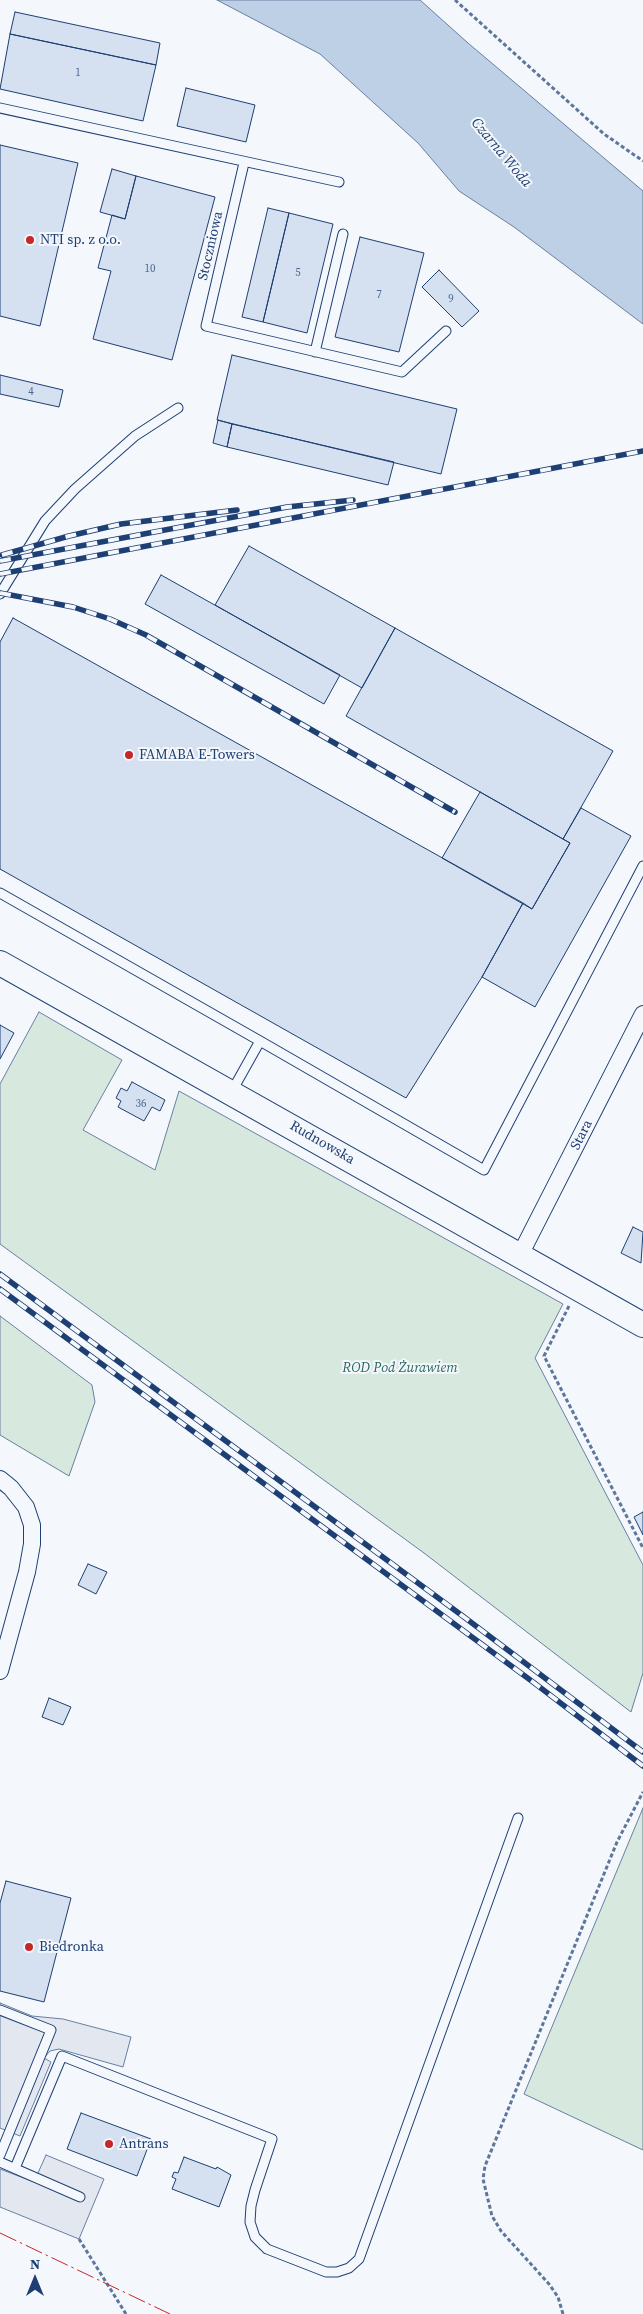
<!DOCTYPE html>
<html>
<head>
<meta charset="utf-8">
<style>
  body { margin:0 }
  #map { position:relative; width:643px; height:2314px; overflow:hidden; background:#f4f7fb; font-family:"Source Serif 4",serif }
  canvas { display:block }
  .north { position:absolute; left:10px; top:2254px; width:50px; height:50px; -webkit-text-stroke:4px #f4f7fb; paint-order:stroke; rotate:0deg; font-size:14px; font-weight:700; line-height:20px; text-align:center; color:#1d3f73 }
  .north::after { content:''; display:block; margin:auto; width:18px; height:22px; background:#1d3f73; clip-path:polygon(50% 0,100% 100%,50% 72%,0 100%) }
</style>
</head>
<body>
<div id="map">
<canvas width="643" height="2314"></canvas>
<div class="north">N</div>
</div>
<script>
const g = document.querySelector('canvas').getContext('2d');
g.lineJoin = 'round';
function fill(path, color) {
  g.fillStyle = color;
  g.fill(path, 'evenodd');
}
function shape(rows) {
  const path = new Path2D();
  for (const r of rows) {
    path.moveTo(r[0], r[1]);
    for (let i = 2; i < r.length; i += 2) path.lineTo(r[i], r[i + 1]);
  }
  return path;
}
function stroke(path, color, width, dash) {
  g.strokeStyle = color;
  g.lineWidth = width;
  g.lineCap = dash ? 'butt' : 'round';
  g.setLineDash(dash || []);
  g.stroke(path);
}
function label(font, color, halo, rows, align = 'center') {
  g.font = font + ' "Source Serif 4",serif';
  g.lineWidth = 4;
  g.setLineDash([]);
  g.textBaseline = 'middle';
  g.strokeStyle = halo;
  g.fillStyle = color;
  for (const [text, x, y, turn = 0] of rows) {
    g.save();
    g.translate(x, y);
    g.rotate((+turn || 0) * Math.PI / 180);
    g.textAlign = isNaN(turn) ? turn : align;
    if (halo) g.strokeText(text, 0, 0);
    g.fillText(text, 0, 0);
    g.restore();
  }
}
const green = shape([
  [39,1012,122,1060,83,1130,155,1170,179,1091,563,1304,535,1358,643,1565,643,1673,631,1712,424,1553,0,1244,0,1084,39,1012],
  [0,1316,92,1385,95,1402,69,1476,0,1435,0,1316],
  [643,1808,643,2150,524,2094,643,1808]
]);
fill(green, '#d7e8df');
stroke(green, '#687fa3', 1);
const parking = shape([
  [0,2003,32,2016,63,2019,131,2037,123,2067,59,2049,50,2051,44,2058,51,2062,20,2136,0,2128,0,2003],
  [46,2155,104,2179,79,2239,0,2207,0,2169,34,2182,46,2155]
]);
fill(parking, '#e3e8f0');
stroke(parking, '#687fa3', 1);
const water = shape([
  [217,0,420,0,468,43,643,191,643,324,514,227,459,191,418,143,320,54,217,0]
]);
fill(water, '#bed0e5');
stroke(water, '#687fa3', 1);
const building = shape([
  [15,12,160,43,156,65,10,34,15,12],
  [10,34,156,65,143,121,0,89,10,34],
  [186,88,255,105,246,142,177,126,186,88],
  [0,145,78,163,40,326,0,316,0,145],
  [112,169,136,176,125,219,100,212,112,169],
  [136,176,215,197,172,360,93,339,111,271,98,268,112,215,125,219,136,176],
  [268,208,289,213,263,322,242,317,268,208],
  [289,213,333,224,307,333,263,322,289,213],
  [360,237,424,253,399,352,335,337,360,237],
  [439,270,479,311,462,327,422,287,439,270],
  [232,355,457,409,441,474,217,420,232,355],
  [0,375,63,390,59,407,0,394,0,375],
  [218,420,232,424,227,447,213,443,218,420],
  [232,424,394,462,388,485,227,447,232,424],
  [249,546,395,628,362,688,215,605,249,546],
  [161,575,340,675,324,704,145,604,161,575],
  [13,618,523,903,482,977,406,1098,0,869,0,642,13,618],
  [395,628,613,751,563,839,346,716,395,628],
  [480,792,570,843,532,909,442,858,480,792],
  [581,808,631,836,535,1007,482,977,523,903,532,909,570,843,563,839,581,808],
  [0,1025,14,1033,0,1059,0,1025],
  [132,1082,165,1100,160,1111,152,1107,144,1121,118,1107,121,1101,116,1098,121,1088,127,1091,132,1082],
  [633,1227,643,1232,641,1263,621,1253,633,1227],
  [643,1512,643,1535,634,1517,643,1512],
  [88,1564,107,1572,96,1594,78,1585,88,1564],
  [49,1698,71,1707,63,1725,42,1717,49,1698],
  [6,1881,71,1898,44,2002,0,1991,0,1903,6,1881],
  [81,2113,151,2139,137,2176,67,2149,81,2113],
  [184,2157,216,2169,217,2167,231,2175,219,2207,172,2189,176,2179,172,2177,174,2172,178,2173,184,2157]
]);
fill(building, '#d5e0f0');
stroke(building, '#1d3f73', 1);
const lane = shape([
  [0,108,339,182],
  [244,163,206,326,402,372,446,331],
  [315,352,343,234],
  [0,594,45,521,75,489,135,436,178,408],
  [0,893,260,1041],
  [232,1091,260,1041,484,1170,643,866],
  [0,2010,51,2030,0,2155],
  [0,2162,80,2197],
  [15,2168,62,2056,272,2139,255,2190,251,2206,250,2222,255,2237,267,2249,326,2272,337,2272,349,2268,359,2259,518,1818]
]);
const street = shape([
  [520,1255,643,1014],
  [0,1479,11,1488,26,1507,32,1525,32,1544,27,1572,0,1671]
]);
const secondary = shape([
  [0,963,643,1325]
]);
stroke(lane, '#1d3f73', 11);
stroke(street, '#1d3f73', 18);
stroke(secondary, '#1d3f73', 26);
stroke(shape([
  [455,0,604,134,643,161],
  [569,1306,544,1356,643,1548],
  [79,2239,126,2314],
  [563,2314,558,2297,549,2284,501,2231,492,2216,483,2179,485,2166,617,1842,643,1792]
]), '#5e769c', 3, [4, 2.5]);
stroke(lane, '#f4f7fb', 9);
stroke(street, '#f4f7fb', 16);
stroke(secondary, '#f4f7fb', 24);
const rail = shape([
  [2,555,69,536,121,524,237,510],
  [0,561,287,507,353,500],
  [0,574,643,451],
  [0,593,73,607,110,619,146,635,455,812],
  [0,1274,464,1617,643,1752],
  [0,1289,533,1682,643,1766]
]);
stroke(rail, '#1d3f73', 5.5);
stroke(rail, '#f4f7fb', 4, [11]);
stroke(shape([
  [0,2233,170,2314]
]), '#c62828', 1, [18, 4, 2.5, 4]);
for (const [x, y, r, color] of [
  [30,240,5,"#c62828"],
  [129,755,5,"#c62828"],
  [29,1947,5,"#c62828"],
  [109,2144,5,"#c62828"]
]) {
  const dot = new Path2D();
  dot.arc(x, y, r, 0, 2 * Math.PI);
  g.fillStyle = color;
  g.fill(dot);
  stroke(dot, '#f4f7fb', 2);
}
label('11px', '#4b6792', null, [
  ["1",78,73],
  ["10",150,269],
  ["5",298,273],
  ["7",379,295],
  ["9",451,299],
  ["4",31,392],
  ["36",141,1104]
]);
label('14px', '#1d3f73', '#f4f7fb', [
  ["NTI sp. z o.o.",40,240],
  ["FAMABA E-Towers",139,755],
  ["Biedronka",39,1947],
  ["Antrans",119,2144]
], 'left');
label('14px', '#1d3f73', '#f4f7fb', [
  ["Stoczniowa",211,246,-77],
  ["Stara",582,1135,-63],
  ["Rudnowska",322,1143,30]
]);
label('italic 14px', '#2c6c60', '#f4f7fb', [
  ["ROD Pod Żurawiem",400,1368]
]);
label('italic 15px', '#1d3f73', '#f4f7fb', [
  ["Czarna Woda",501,153,50]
]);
</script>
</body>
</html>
